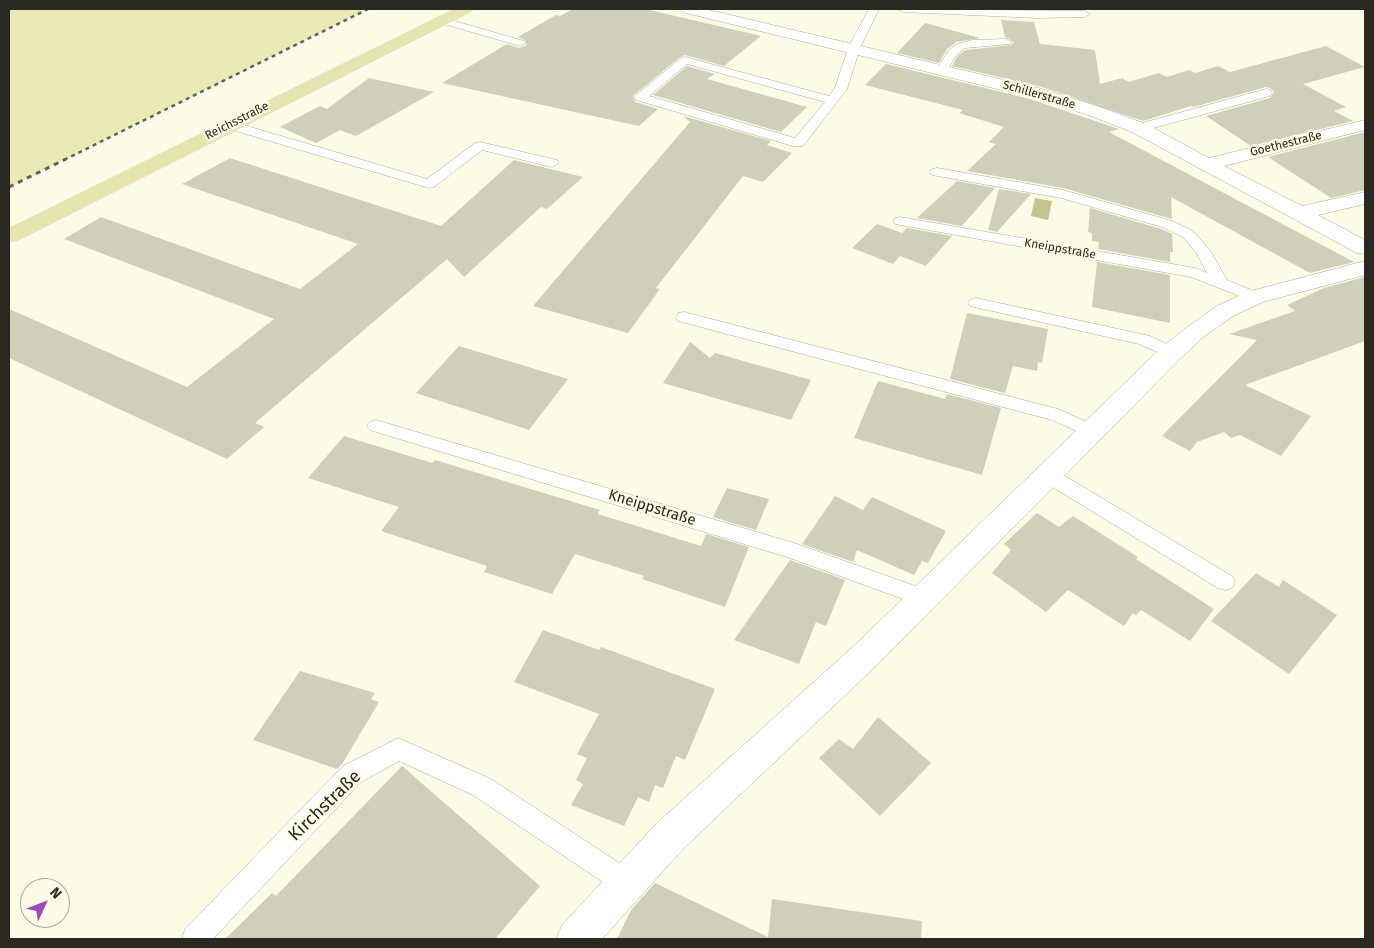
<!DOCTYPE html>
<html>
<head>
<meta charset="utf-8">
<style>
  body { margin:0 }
  #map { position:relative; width:1374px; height:948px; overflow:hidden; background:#fcfce6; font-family:"Fira Sans",sans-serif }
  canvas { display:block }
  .frame { position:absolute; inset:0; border:10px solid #292921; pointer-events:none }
  .north { position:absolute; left:20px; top:878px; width:50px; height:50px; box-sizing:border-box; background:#fcfce6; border:1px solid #a8a897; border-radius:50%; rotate:47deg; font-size:14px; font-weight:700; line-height:20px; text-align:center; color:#292921 }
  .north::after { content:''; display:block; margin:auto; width:18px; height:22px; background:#9e4ab9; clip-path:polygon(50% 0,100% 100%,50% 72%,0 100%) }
</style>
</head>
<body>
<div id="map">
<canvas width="1374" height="948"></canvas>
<div class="frame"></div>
<div class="north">N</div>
</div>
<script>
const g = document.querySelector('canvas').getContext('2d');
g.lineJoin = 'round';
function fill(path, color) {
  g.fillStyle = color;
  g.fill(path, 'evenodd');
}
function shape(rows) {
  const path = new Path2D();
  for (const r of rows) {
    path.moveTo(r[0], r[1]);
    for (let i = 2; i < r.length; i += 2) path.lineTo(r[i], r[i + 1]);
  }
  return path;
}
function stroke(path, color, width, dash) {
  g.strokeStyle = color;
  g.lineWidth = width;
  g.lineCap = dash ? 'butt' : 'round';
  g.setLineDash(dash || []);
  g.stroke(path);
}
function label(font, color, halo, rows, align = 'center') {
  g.font = font + ' "Fira Sans",sans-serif';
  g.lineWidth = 5;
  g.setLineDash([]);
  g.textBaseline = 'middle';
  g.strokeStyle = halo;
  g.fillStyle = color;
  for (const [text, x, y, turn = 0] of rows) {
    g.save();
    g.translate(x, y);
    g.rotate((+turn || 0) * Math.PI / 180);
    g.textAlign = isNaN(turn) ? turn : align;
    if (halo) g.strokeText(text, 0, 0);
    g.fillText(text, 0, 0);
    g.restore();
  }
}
fill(shape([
  [9,9,368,9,9,187]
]), '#ebeab6');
fill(shape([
  [1035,198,1052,201,1048,220,1031,216]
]), '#c4c390');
fill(shape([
  [573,9,645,9,761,36,724,66,685,55,680,57,633,96,635,102,658,109,639,126,442,83,507,44,519,48,527,45,525,40,518,37,556,15,560,16],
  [1001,20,1034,22,1040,44,1095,50,1100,84,1122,78,1129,82,1159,73,1167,77,1189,70,1195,73,1218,66,1230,72,1326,46,1365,67,1303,84,1346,107,1334,111,1353,121,1251,146,1206,116,1270,98,1274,92,1270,88,1266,87,1193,107,1191,106,1143,121,1042,87,952,66,958,55,966,50,1011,45,1014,42,1005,37],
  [925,23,951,30,980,38,956,42,947,49,939,63,897,53],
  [886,64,1030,99,1119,129,1109,132,1354,262,1310,273,1171,197,1172,219,1063,188,967,171,996,144,989,142,1004,127,959,113,963,110,865,85],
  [687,66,715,74,707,79,807,107,781,132,653,95],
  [369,78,434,92,356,136,340,130,316,143,280,127,320,106,327,109],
  [683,116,771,141,767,145,792,153,763,182,743,176,656,288,660,289,628,333,533,306,690,122],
  [1365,132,1365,190,1331,198,1268,157],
  [230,158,441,226,514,160,583,177,547,209,541,207,464,277,447,259,255,423,264,427,227,459,9,358,9,309,187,387,274,319,64,239,101,217,300,289,358,244,182,184],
  [957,181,995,188,962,226,917,218],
  [999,189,1031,194,997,232,988,230],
  [1090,208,1161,229,1172,234,1173,252,1170,252,1170,262,1098,249,1099,242,1092,241,1092,233,1088,232],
  [877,224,902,233,907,228,952,236,926,266,900,256,893,264,852,248],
  [1097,262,1170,275,1170,323,1092,307],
  [1365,277,1365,341,1245,385,1311,416,1281,456,1240,435,1231,438,1224,432,1197,442,1190,451,1162,436,1257,340,1229,334,1295,311,1287,305,1324,288],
  [967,313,1048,329,1042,363,1038,362,1037,371,1013,366,1005,393,950,379],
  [690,342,710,358,715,353,811,380,791,420,663,383],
  [459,346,568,379,529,430,416,393],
  [878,381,945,399,947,394,1001,408,982,475,854,438],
  [344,436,432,463,435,460,600,510,598,514,701,546,706,534,749,547,725,607,642,579,644,576,575,554,552,594,484,572,487,566,381,531,399,507,308,478],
  [727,488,769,499,756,530,713,517],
  [835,496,863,510,872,497,946,531,928,563,922,561,914,575,857,550,853,562,802,544],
  [1037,513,1059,527,1073,516,1138,557,1136,559,1214,609,1190,641,1141,610,1136,615,1133,613,1124,626,1068,590,1046,612,992,573,1011,550,1004,544],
  [790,560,845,580,826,626,816,622,799,664,734,640],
  [1256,573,1279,587,1283,580,1337,615,1289,674,1211,621],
  [543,630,599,650,601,647,715,689,685,760,676,756,663,788,655,785,649,802,638,797,624,826,571,805,583,784,576,780,587,758,577,754,599,714,514,682],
  [300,671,375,693,371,699,379,702,342,764,337,769,253,740],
  [878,717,931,763,880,816,819,758,839,739,853,749],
  [402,766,540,886,495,939,225,939,272,893,276,896],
  [655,883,768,937,772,899,922,921,921,939,617,939,631,910]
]), '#cfcfba');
const lane = shape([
  [869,9,879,9,860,48,847,89,803,146,793,146,636,100,634,97,681,58,685,57,829,96,835,88,848,48,869,9],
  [687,64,825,102,795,138,649,96,687,64],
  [898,9,1085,11,1090,14,1085,17,1037,18,903,12,898,9],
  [441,17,524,41,526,43,520,46,437,22,436,20,441,17],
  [1006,39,1012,42,1010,44,965,48,957,54,946,72,938,72,936,70,949,50,957,44,973,40,1006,39],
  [1266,89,1270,90,1272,93,1270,96,1139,132,1133,128,1135,125,1266,89],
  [230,121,427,179,475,143,480,142,557,160,559,163,552,167,482,150,434,187,429,188,226,128,224,125,230,121],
  [937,168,1063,190,1172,221,1193,231,1211,252,1227,280,1261,294,1263,297,1261,300,1255,302,1191,277,895,224,893,221,895,218,900,217,1195,268,1207,273,1197,254,1183,237,1162,227,1061,198,932,175,930,172,932,169,937,168],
  [976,298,1150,336,1177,349,1179,353,1177,357,1171,358,1139,344,970,306,968,303,970,300,976,298],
  [684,312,1058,409,1098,427,1101,432,1098,437,1092,438,1052,420,678,321,676,317,678,313,684,312],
  [376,420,794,543,932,592,935,598,932,604,925,607,790,558,370,430,367,426,370,422,376,420],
  [1048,468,1055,470,1232,576,1235,582,1232,588,1225,590,1218,588,1041,480,1039,475,1041,470,1048,468],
  [398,738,491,779,636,874,640,883,636,892,627,896,618,892,473,795,399,761,361,782,213,939,182,939,185,929,343,766,398,738]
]);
const street = shape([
  [679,9,705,9,1042,89,1100,107,1146,124,1209,158,1365,120,1365,130,1224,166,1302,206,1365,192,1365,204,1318,215,1365,240,1365,254,1357,253,1132,132,1088,115,1030,97,682,12,679,9],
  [1365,261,1365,275,1263,302,1233,316,1202,338,1180,359,878,664,683,849,602,939,556,939,562,925,657,823,856,644,1162,347,1186,328,1217,306,1247,292,1365,261]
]);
const primary = shape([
  [454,9,474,9,471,12,17,241,9,242,9,228,454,9]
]);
stroke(lane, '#aaaa96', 1);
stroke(street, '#aaaa96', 1);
stroke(primary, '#eaeae9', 1);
fill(lane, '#fff');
fill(street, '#fff');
fill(primary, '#e6e5b0');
stroke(shape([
  [64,160,368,9]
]), '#626257', 2.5, [4, 4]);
stroke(shape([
  [9,187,66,159]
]), '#626257', 3, [5, 5]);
label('12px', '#292921', '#fcfce6', [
  ["Schillerstraße",1039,95,16],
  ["Reichsstraße",237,121,-27],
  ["Goethestraße",1286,144,-14],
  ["Kneippstraße",1060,249,10]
]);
label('15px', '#292921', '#fcfce6', [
  ["Kneippstraße",652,508,17]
]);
label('18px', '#292921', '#fcfce6', [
  ["Kirchstraße",325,806,-44]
]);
</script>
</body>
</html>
